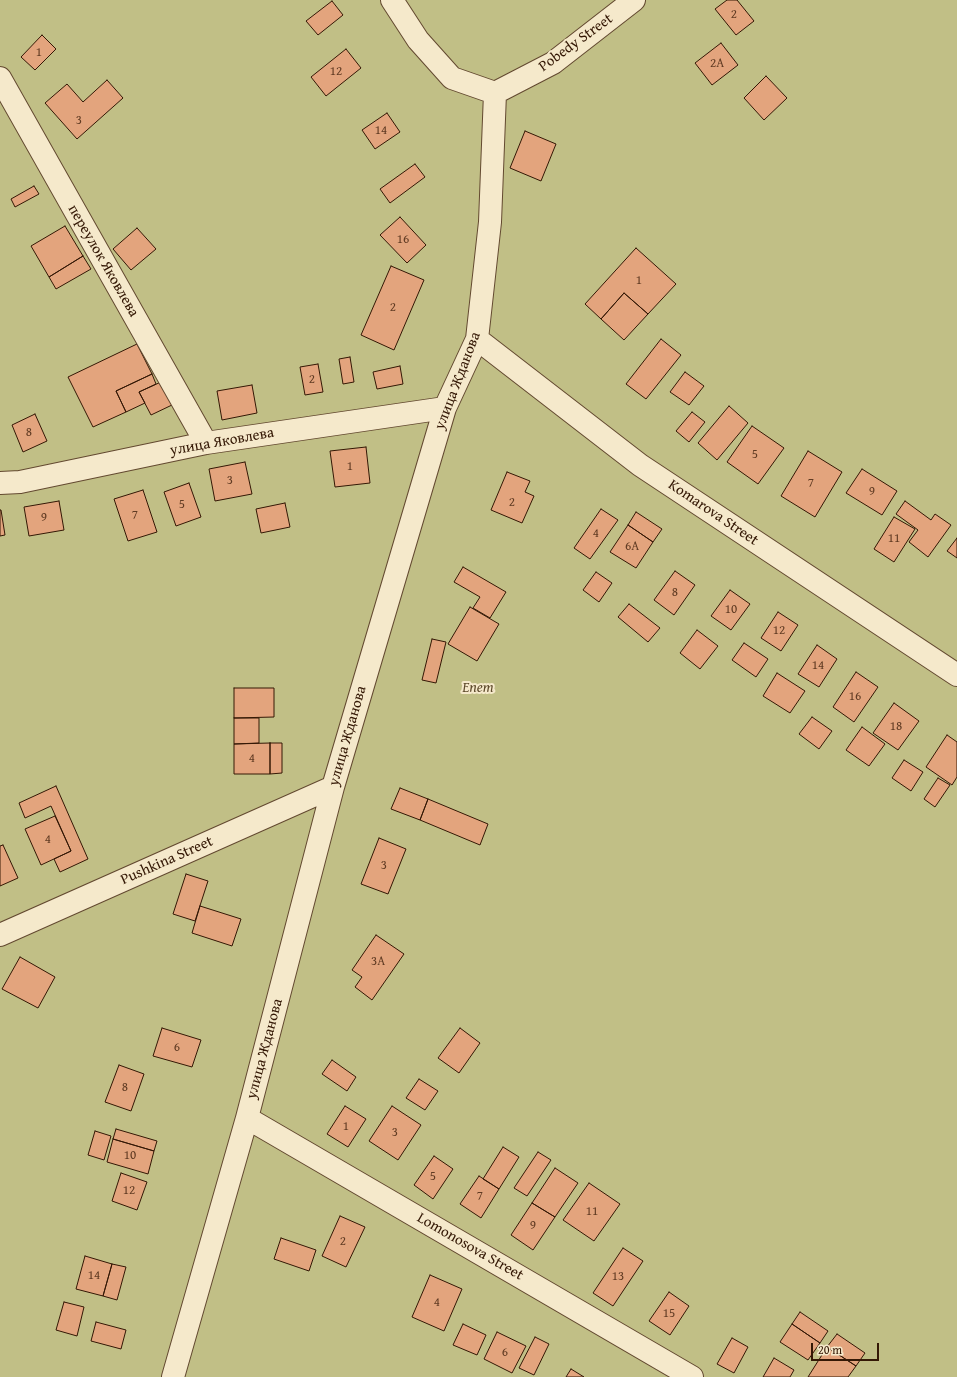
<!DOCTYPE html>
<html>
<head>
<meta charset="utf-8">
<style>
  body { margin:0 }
  #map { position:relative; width:957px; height:1377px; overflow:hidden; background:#efddaf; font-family:"Gentium Book Plus",serif }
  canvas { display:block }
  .scale { position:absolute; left:811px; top:1343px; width:68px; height:18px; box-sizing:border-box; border:2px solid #341805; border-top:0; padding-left:5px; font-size:12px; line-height:14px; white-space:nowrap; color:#341805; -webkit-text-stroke:3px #f5e9cb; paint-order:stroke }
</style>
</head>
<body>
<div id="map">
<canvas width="957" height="1377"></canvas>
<div class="scale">20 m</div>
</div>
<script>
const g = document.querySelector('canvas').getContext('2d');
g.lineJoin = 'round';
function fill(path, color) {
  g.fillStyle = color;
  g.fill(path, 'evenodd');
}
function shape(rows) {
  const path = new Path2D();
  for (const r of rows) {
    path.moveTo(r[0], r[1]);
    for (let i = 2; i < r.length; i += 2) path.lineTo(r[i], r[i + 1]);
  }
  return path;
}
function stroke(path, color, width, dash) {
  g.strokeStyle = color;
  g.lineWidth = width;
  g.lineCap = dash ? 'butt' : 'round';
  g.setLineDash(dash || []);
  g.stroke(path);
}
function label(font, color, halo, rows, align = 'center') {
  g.font = font + ' "Gentium Book Plus",serif';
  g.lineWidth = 4;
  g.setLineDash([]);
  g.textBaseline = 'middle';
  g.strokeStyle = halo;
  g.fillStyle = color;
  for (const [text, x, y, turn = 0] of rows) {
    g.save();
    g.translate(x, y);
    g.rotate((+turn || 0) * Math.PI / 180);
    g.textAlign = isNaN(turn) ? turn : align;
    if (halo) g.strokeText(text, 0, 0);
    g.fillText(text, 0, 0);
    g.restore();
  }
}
fill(shape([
  [0,0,957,0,957,1377,0,1377]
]), '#c1bf86');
const building = shape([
  [727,0,737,0,754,21,736,35,715,9,727,0],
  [332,1,343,15,318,35,306,21,332,1],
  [42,35,56,49,35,70,21,57,42,35],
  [721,43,738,65,712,85,695,63,721,43],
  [346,49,361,68,326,96,311,77,346,49],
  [766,76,787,98,764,120,744,98,766,76],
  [107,80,123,98,77,139,45,103,67,84,83,102,107,80],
  [387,113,400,132,375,149,362,130,387,113],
  [525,131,556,144,541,181,510,168,525,131],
  [415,164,425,177,390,203,380,189,415,164],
  [34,186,39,194,15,207,11,199,34,186],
  [400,217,426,245,407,263,380,235,400,217],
  [65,226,83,256,49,277,31,246,65,226],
  [137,228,156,249,131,270,113,249,137,228],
  [636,248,676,284,648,314,624,293,601,319,585,304,636,248],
  [83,256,91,269,56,289,49,277,83,256],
  [391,266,424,280,394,350,361,335,391,266],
  [624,293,648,314,624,340,601,319,624,293],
  [661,339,681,355,646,399,626,384,661,339],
  [137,344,152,374,116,391,126,412,93,427,68,377,137,344],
  [350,357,354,382,343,384,339,359,350,357],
  [318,364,323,392,305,395,300,367,318,364],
  [400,366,403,384,377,389,373,372,400,366],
  [685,372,704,386,689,405,670,392,685,372],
  [152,374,156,384,139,392,145,403,126,412,116,391,152,374],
  [161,382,172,405,151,415,139,392,161,382],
  [252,385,257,413,222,420,217,391,252,385],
  [729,406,748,423,717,460,698,443,729,406],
  [692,412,705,422,689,442,676,431,692,412],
  [35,414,47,441,23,452,12,425,35,414],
  [752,426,784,448,758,484,727,462,752,426],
  [366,447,370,483,335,487,330,451,366,447],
  [808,451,842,472,815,517,781,496,808,451],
  [245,462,252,494,215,501,209,469,245,462],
  [862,469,897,491,882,515,846,493,862,469],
  [507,472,530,481,525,492,534,496,522,523,491,510,507,472],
  [189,483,201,517,176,526,164,492,189,483],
  [143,490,157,532,128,541,114,499,143,490],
  [59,501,64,530,29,536,24,507,59,501],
  [905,501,931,520,935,514,951,525,928,557,909,542,918,530,896,514,905,501],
  [285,503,290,527,261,533,256,509,285,503],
  [601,509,618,520,590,559,574,548,601,509],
  [0,510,1,510,5,535,0,536,0,510],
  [636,512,662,529,653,542,628,525,636,512],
  [894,517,915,529,894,562,874,549,894,517],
  [628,525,653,542,636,568,610,552,628,525],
  [957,538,957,558,947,551,957,538],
  [463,567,506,592,490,618,473,608,480,597,454,582,463,567],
  [675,571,695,585,674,615,654,600,675,571],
  [596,572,612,583,599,602,583,590,596,572],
  [730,590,750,604,731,630,711,616,730,590],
  [629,604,660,628,648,642,618,617,629,604],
  [470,607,499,624,477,661,448,644,470,607],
  [778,612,798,625,781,651,761,638,778,612],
  [697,630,718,646,700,669,680,653,697,630],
  [432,639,446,642,436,683,422,680,432,639],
  [744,643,768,659,756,677,732,660,744,643],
  [817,645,837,659,819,687,798,674,817,645],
  [856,672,878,687,854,722,833,707,856,672],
  [777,673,805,691,790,713,763,696,777,673],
  [234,688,274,688,274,717,234,718,234,688],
  [894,703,919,721,898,750,873,733,894,703],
  [812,717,832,731,819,749,799,734,812,717],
  [234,718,259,718,259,743,234,744,234,718],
  [862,727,885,744,869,766,846,750,862,727],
  [947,735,957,742,957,777,952,785,926,767,947,735],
  [270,743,282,743,282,773,270,774,270,743],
  [270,743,270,774,234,774,234,744,270,743],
  [904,760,923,772,911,791,892,778,904,760],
  [938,778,950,785,935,807,924,799,938,778],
  [56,786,88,859,60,872,54,859,71,851,51,806,25,818,19,803,56,786],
  [400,788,428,799,420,820,391,809,400,788],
  [428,799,488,824,480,845,420,820,428,799],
  [55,816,71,851,41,865,25,829,55,816],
  [379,838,406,849,388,894,361,884,379,838],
  [3,845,18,878,0,886,0,846,3,845],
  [186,874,208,881,195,921,173,914,186,874],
  [200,906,241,919,232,946,192,933,200,906],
  [376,935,404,954,372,1000,355,987,362,977,352,970,376,935],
  [20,957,55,977,38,1008,2,989,20,957],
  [162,1028,201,1040,192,1067,153,1056,162,1028],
  [460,1028,480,1043,459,1073,438,1058,460,1028],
  [332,1060,356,1077,347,1091,322,1074,332,1060],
  [119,1065,144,1074,131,1111,105,1102,119,1065],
  [419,1079,438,1091,425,1110,406,1098,419,1079],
  [345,1106,366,1119,348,1147,327,1134,345,1106],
  [392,1106,421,1125,398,1160,369,1141,392,1106],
  [116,1129,157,1141,154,1151,113,1139,116,1129],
  [95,1131,111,1136,104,1160,88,1155,95,1131],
  [113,1139,154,1151,148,1174,107,1162,113,1139],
  [503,1147,519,1157,499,1189,483,1179,503,1147],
  [538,1152,551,1160,527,1196,514,1188,538,1152],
  [434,1156,453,1169,433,1199,414,1185,434,1156],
  [555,1168,578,1183,555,1217,532,1203,555,1168],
  [121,1173,147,1182,137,1210,112,1201,121,1173],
  [479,1176,499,1189,481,1218,460,1204,479,1176],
  [589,1183,620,1204,594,1241,563,1220,589,1183],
  [532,1203,555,1217,533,1250,511,1235,532,1203],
  [340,1216,365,1227,346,1267,322,1256,340,1216],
  [281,1238,316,1250,309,1271,274,1259,281,1238],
  [623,1248,643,1261,613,1306,593,1293,623,1248],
  [85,1256,112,1264,103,1296,76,1289,85,1256],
  [112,1264,126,1267,117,1300,103,1296,112,1264],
  [430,1275,462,1289,444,1331,412,1317,430,1275],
  [669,1292,689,1306,670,1335,649,1321,669,1292],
  [64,1302,84,1307,77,1336,56,1330,64,1302],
  [800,1312,828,1331,820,1343,792,1324,800,1312],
  [96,1322,126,1330,121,1349,91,1341,96,1322],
  [463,1324,486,1335,477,1355,453,1345,463,1324],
  [792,1324,820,1343,808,1360,780,1342,792,1324],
  [497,1332,526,1346,512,1373,484,1359,497,1332],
  [837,1334,865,1353,856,1366,827,1347,837,1334],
  [535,1337,549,1344,534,1375,519,1368,535,1337],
  [732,1338,748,1347,734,1373,717,1364,732,1338],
  [827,1347,856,1366,848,1377,808,1377,827,1347],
  [774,1358,794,1370,790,1377,763,1377,774,1358],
  [571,1369,584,1377,566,1377,571,1369]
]);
fill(building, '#e3a47d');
stroke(building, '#341805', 1);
const minor = shape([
  [392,0,418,40,452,78,495,93],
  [0,78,206,443],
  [495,93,553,63,634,0],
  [477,339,640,465,957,675],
  [0,483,20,482,206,443,445,408],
  [0,935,333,787],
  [247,1118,692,1377],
  [173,1377,247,1118,333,787,445,408,477,339,490,222,495,93]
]);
stroke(minor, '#634930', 24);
stroke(minor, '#f5e9cb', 22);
label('13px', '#603b23', null, [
  ["2",734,15],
  ["1",39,53],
  ["2А",717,64],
  ["12",336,72],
  ["3",79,121],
  ["14",381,131],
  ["16",403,240],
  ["1",639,281],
  ["2",393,308],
  ["2",312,380],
  ["8",29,433],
  ["5",755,455],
  ["1",350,467],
  ["3",230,481],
  ["7",811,484],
  ["9",872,492],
  ["2",512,503],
  ["5",182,505],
  ["7",135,516],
  ["9",44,518],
  ["4",596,534],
  ["11",894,539],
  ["6А",632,547],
  ["8",675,593],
  ["10",731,610],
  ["12",779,631],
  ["14",818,666],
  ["16",855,697],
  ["18",896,727],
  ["4",252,759],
  ["4",48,840],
  ["3",384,866],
  ["3А",378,962],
  ["6",177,1048],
  ["8",125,1088],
  ["1",346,1127],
  ["3",395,1133],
  ["10",130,1156],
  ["5",433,1177],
  ["12",129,1191],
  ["7",480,1197],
  ["11",592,1212],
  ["9",533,1226],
  ["2",343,1242],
  ["14",94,1276],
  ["13",618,1277],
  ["4",437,1303],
  ["15",669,1314],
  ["6",505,1353]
]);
label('15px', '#341805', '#f5e9cb', [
  ["Pobedy Street",576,43,-36],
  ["переулок Яковлева",103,261,60],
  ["улица Жданова",458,381,-69],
  ["улица Яковлева",222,442,-10],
  ["Komarova Street",713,513,34],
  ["улица Жданова",348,736,-74],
  ["Pushkina Street",167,861,-24],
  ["улица Жданова",265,1049,-75],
  ["Lomonosova Street",470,1247,30]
]);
label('italic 15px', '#5e4a2c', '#f5e9cb', [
  ["Enem",478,688]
]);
</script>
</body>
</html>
